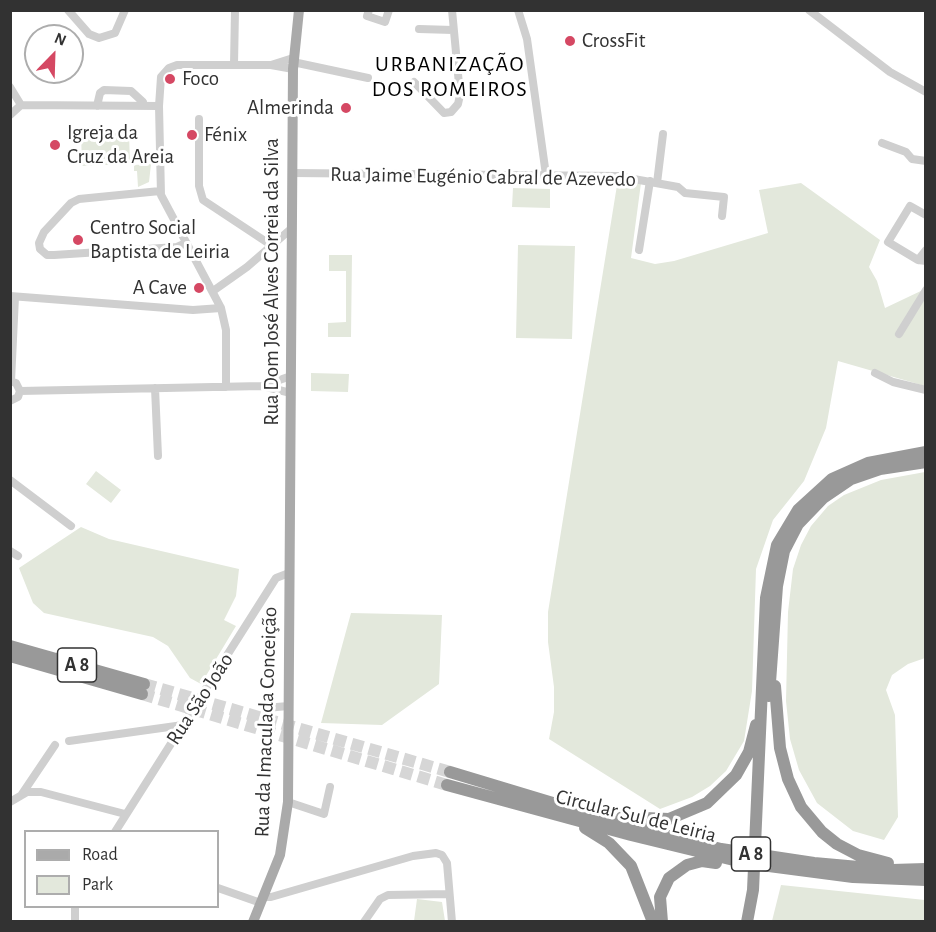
<!DOCTYPE html>
<html>
<head>
<meta charset="utf-8">
<style>
  body { margin:0 }
  #map { position:relative; width:936px; height:932px; overflow:hidden; background:#fff; font-family:"Alegreya Sans",sans-serif }
  canvas { display:block }
  .frame { position:absolute; inset:0; border:12px solid #323232; pointer-events:none }
  .legend { position:absolute; left:24px; top:830px; width:195px; height:78px; box-sizing:border-box; background:#fff; border:2px solid #adadad; margin:0; padding:8px 10px; list-style:none; font-size:18px; color:#323232 }
  .legend li { display:flex; align-items:center; gap:12px; height:30px }
  .legend b { width:30px; border:2px solid #adadad }
  .north { position:absolute; left:24px; top:24px; width:60px; height:60px; box-sizing:border-box; background:#fff; border:2px solid #adadad; border-radius:50%; rotate:23deg; font-size:16px; font-weight:700; line-height:24px; text-align:center; color:#323232 }
  .north::after { content:''; display:block; margin:auto; width:21px; height:27px; background:#d54863; clip-path:polygon(50% 0,100% 100%,50% 72%,0 100%) }
</style>
</head>
<body>
<div id="map">
<canvas width="936" height="932"></canvas>
<div class="frame"></div>
<ul class="legend">
<li><b style="height:8px;background:#aaa"></b>Road</li>
<li><b style="height:16px;background:#e3e8dc"></b>Park</li>
</ul>
<div class="north">N</div>
</div>
<script>
const g = document.querySelector('canvas').getContext('2d');
g.lineJoin = 'round';
function fill(path, color) {
  g.fillStyle = color;
  g.fill(path, 'evenodd');
}
function shape(rows) {
  const path = new Path2D();
  for (const r of rows) {
    path.moveTo(r[0], r[1]);
    for (let i = 2; i < r.length; i += 2) path.lineTo(r[i], r[i + 1]);
  }
  return path;
}
function stroke(path, color, width, dash) {
  g.strokeStyle = color;
  g.lineWidth = width;
  g.lineCap = dash ? 'butt' : 'round';
  g.setLineDash(dash || []);
  g.stroke(path);
}
function label(font, color, halo, rows, align = 'center') {
  g.font = font + ' "Alegreya Sans",sans-serif';
  g.lineWidth = 6;
  g.setLineDash([]);
  g.textBaseline = 'middle';
  g.strokeStyle = halo;
  g.fillStyle = color;
  for (const [text, x, y, turn = 0] of rows) {
    g.save();
    g.translate(x, y);
    g.rotate((+turn || 0) * Math.PI / 180);
    g.textAlign = isNaN(turn) ? turn : align;
    if (halo) g.strokeText(text, 0, 0);
    g.fillText(text, 0, 0);
    g.restore();
  }
}
fill(shape([
  [81,133,129,133,130,164,82,166],
  [151,164,149,182,138,187,137,171,134,171,134,165],
  [618,179,641,183,631,258,655,264,674,261,768,233,759,190,801,183,880,240,869,267,877,281,885,308,925,289,925,386,838,361,826,428,804,481,773,520,756,569,752,691,744,741,726,771,710,786,692,797,660,809,549,739,554,712,554,687,548,642,548,612],
  [513,188,550,189,550,208,512,207],
  [518,245,575,246,572,339,516,338],
  [329,255,352,255,351,337,328,337,328,323,346,322,346,271,329,271],
  [311,373,349,374,348,392,311,391],
  [96,471,121,490,111,503,86,484],
  [925,472,925,658,908,664,892,675,886,690,895,715,898,817,884,840,853,831,817,803,799,770,790,739,786,701,788,612,793,569,801,545,811,526,828,506,844,495,881,480],
  [81,527,109,539,239,569,236,596,224,620,236,626,201,684,190,678,168,646,153,637,44,613,33,603,19,568],
  [351,613,442,615,439,684,382,725,321,723],
  [781,885,925,900,925,921,772,921],
  [417,899,442,902,445,921,414,921]
]), '#e3e8dc');
stroke(shape([
  [144,684,450,772],
  [142,694,447,785]
]), '#d6d6d6', 12, [12, 6]);
stroke(shape([
  [68,10,89,34,99,38,115,33,125,10],
  [369,10,367,16,385,22,389,10],
  [518,10,527,39,546,175],
  [809,10,890,72,926,92],
  [419,29,453,30],
  [293,62,368,78],
  [234,65,235,10],
  [271,65,293,58],
  [414,82,444,113,451,112,458,104,460,95,452,10],
  [10,87,21,105,159,106],
  [97,106,100,93,104,90,131,91,143,102,142,106],
  [10,115,21,105],
  [199,119,199,186,203,200,271,245],
  [882,143,906,152,912,159,926,161],
  [292,173,617,176,678,187,685,193,724,197,722,216],
  [657,183,663,134],
  [160,191,79,199,71,203,44,232,39,243,40,249,47,255,54,255,177,247,186,243],
  [926,215,910,206,888,242,918,260,926,261],
  [639,250,650,181],
  [918,260,926,250],
  [213,291,247,267,292,228],
  [10,296,193,310,221,308],
  [899,334,926,290],
  [875,373,893,382,926,390],
  [10,381,16,383,20,391,18,397,10,401],
  [11,381,15,297],
  [262,386,291,376],
  [226,387,226,330,221,308,161,195,159,106,161,77,169,68,177,65,271,65,293,69],
  [155,388,158,456],
  [20,391,262,386,291,393],
  [10,480,71,526],
  [10,551,18,556],
  [266,708,288,706],
  [69,741,183,725],
  [22,794,55,745],
  [10,802,27,792,41,792,125,814],
  [288,802,324,814,330,787],
  [115,832,276,578,289,573],
  [218,888,261,903],
  [264,897,271,897,413,856,436,853,442,855,447,863,452,922],
  [75,922,75,906],
  [364,922,380,899,388,895,449,894]
]), '#cfcfcf', 8);
stroke(shape([
  [253,922,280,855,288,802,293,69,299,10]
]), '#aaa', 10);
stroke(shape([
  [10,646,144,684],
  [10,656,142,694],
  [775,686,780,748,788,779,801,807,822,832,837,844,858,855,888,863],
  [769,696,777,586,784,551,798,524,823,498,851,479,880,469,926,462],
  [450,772,629,826,721,849,814,863,892,870,926,869],
  [447,785,631,835,746,863,853,877,926,880],
  [622,817,669,819,707,803,736,775,749,752,756,725],
  [585,828,609,843,631,866,653,922],
  [662,922,660,897,669,878,687,865,702,861,716,863],
  [747,922,753,890,766,598,777,545,798,510,832,479,868,463,926,452]
]), '#999', 12);
for (const [x, y, r, color] of [
  [570,41,6,"#d54863"],
  [170,79,6,"#d54863"],
  [346,108,6,"#d54863"],
  [192,135,6,"#d54863"],
  [55,145,6,"#d54863"],
  [78,240,6,"#d54863"],
  [199,288,6,"#d54863"]
]) {
  const dot = new Path2D();
  dot.arc(x, y, r, 0, 2 * Math.PI);
  g.fillStyle = color;
  g.fill(dot);
  stroke(dot, '#fff', 2);
}
for (const [x, y, w] of [
  [77,665,39],
  [751,854,39]
]) {
  const box = new Path2D();
  box.roundRect(x - w / 2, y - 17, w, 34, 4.5);
  g.fillStyle = '#fff';
  g.fill(box);
  stroke(box, '#323232', 1.5);
}
label('bold 20px', '#323232', null, [
  ["A 8",77,665],
  ["A 8",751,854]
]);
label('21px', '#323232', '#fff', [
  ["CrossFit",582,41],
  ["Foco",182,79],
  ["Almerinda",334,108,"right"],
  ["Igreja da",67,133],
  ["Cruz da Areia",67,157],
  ["Fénix",204,135],
  ["Centro Social",90,228],
  ["Baptista de Leiria",90,252],
  ["A Cave",187,288,"right"]
], 'left');
label('21px', '#323232', '#fff', [
  ["Rua Jaime Eugénio Cabral de Azevedo",483,177,1],
  ["Rua Dom José Alves Correia da Silva",272,282,-90],
  ["Rua São João",200,699,-57],
  ["Rua da Imaculada Conceição",266,722,-88],
  ["Circular Sul de Leiria",636,816,14]
]);
g.letterSpacing = '1.5px';
label('22px', '#000', '#fff', [
  ["URBANIZAÇÃO",450,64],
  ["DOS ROMEIROS",450,89]
]);
g.letterSpacing = '0px';
</script>
</body>
</html>
